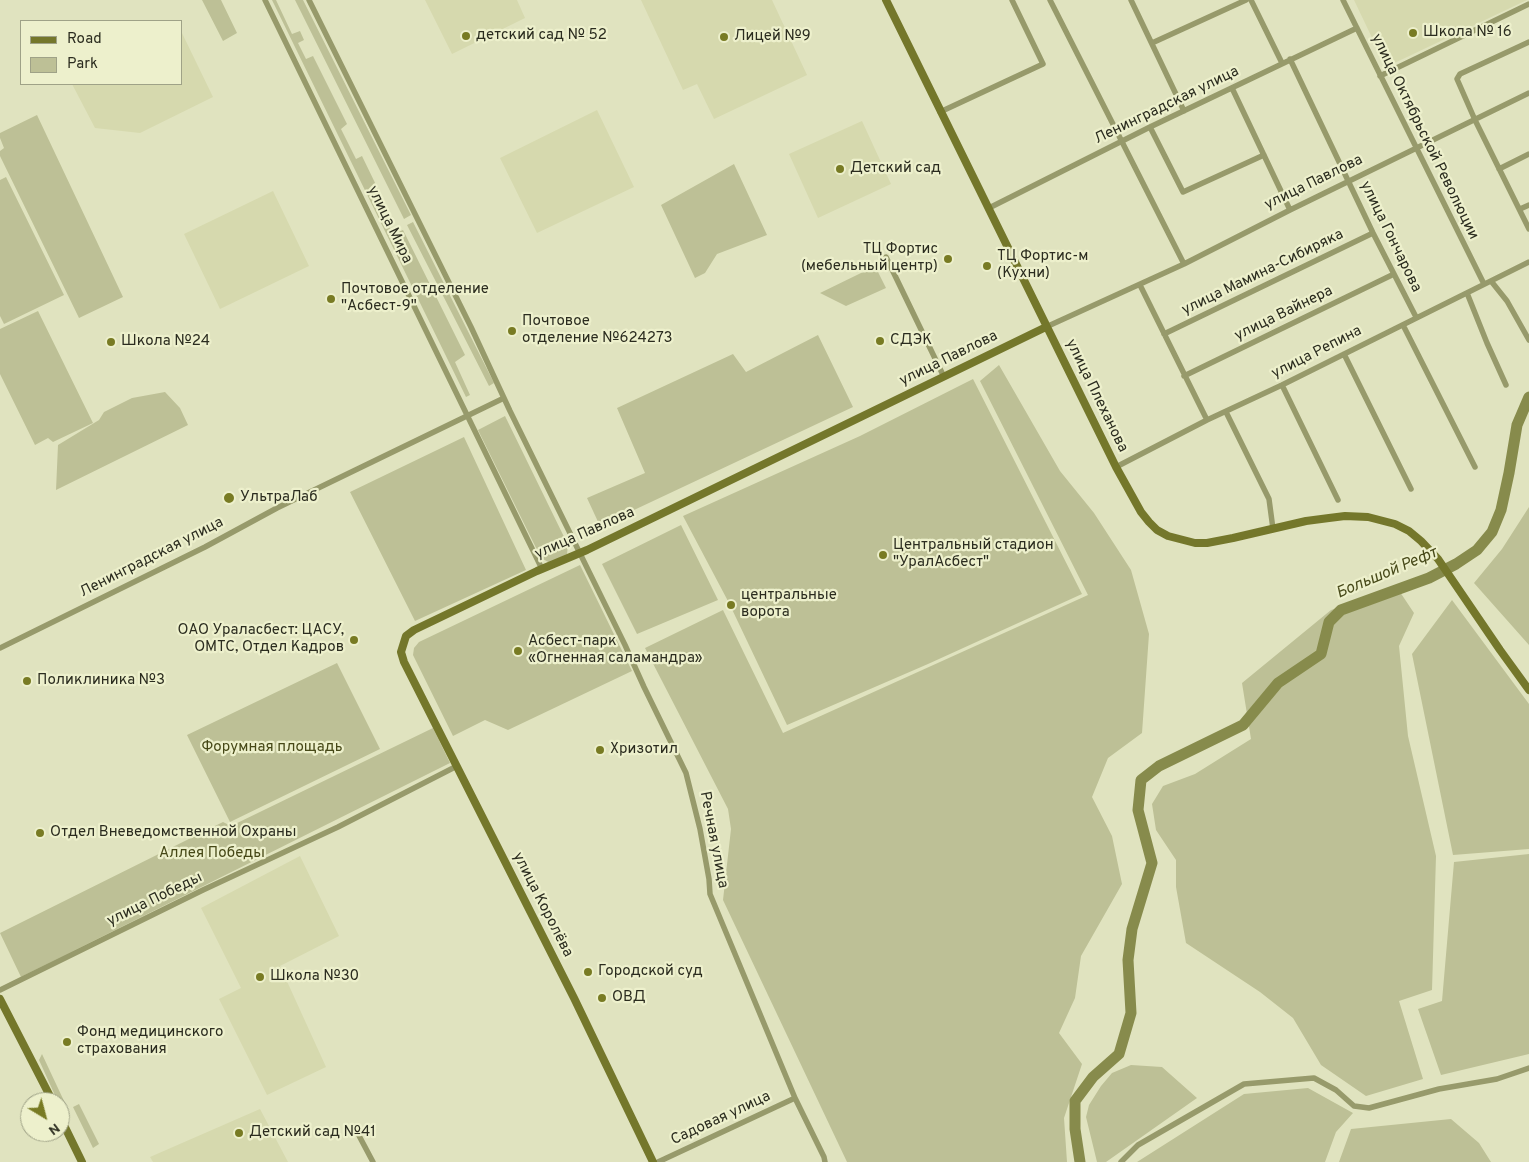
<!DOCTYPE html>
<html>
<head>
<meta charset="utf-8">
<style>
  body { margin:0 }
  #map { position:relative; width:1529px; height:1162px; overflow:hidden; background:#e0e3bf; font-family:Overpass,sans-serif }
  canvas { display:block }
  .legend { position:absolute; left:20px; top:20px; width:162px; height:65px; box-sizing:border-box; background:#edf0cc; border:1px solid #9fa287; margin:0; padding:6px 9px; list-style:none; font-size:15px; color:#2b2c1f }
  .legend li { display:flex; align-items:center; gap:10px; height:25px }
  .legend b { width:25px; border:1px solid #9fa287 }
  .north { position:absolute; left:20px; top:1092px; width:50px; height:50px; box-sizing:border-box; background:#edf0cc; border:1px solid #9fa287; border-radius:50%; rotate:143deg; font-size:14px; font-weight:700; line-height:20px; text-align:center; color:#2b2c1f }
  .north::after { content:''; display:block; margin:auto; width:18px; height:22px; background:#787b23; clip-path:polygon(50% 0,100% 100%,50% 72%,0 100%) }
</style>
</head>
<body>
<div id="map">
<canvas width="1529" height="1162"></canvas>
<ul class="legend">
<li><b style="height:6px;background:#74772b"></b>Road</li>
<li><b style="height:14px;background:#bdc096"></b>Park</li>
</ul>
<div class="north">N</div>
</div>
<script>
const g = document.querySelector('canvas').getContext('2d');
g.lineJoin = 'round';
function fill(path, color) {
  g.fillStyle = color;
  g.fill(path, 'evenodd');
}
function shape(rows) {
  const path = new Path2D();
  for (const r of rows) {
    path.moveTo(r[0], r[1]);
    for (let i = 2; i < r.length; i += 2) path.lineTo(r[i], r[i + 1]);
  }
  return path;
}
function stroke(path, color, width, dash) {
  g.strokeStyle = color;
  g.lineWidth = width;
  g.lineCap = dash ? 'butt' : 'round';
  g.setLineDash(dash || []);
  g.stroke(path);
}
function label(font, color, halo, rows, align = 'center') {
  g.font = font + ' Overpass,sans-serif';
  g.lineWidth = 4.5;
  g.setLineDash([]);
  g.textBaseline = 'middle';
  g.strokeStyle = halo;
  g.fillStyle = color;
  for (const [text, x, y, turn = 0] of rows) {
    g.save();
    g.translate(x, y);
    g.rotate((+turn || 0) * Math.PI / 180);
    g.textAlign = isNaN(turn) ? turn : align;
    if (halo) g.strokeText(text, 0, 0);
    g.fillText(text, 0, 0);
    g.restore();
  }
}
fill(shape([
  [425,0,517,0,525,18,452,54],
  [641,0,772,0,807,75,714,119,697,84,683,90],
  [1354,0,1527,0,1386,67],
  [181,31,213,97,140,133,95,128,72,84,181,84],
  [597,110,634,187,537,233,500,158],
  [862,121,891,184,818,218,789,154],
  [273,191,309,266,220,309,184,234],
  [300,856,339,936,280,966,326,1067,267,1095,219,999,241,988,201,908],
  [260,1109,288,1162,153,1162,150,1157]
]), '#d6d9ae');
fill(shape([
  [202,0,221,0,237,33,223,41],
  [272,0,276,0,292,34,300,31,304,40,298,43,306,59,313,56,347,124,341,129,356,159,362,156,378,189,372,193,393,234,403,230,465,355,455,362,470,395,466,397],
  [295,0,303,0,411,215,404,219],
  [37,115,123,297,79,318,0,156,0,151,4,148,0,138,0,133],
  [734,164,767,235,717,254,705,273,695,278,661,205],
  [6,177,64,295,4,324,0,316,0,180],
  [413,222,494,383,489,386,407,225],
  [877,270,886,288,846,306,820,293,861,273],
  [38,311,93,423,53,442,48,438,35,445,0,374,0,329],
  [818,335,853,407,600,526,587,498,645,473,617,408,733,354,746,372],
  [999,365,1060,471,1094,513,1131,570,1149,634,1142,733,1108,758,1092,797,1112,836,1122,884,1081,956,1075,998,1059,1033,1082,1064,1064,1118,1067,1162,847,1162,723,900,731,829,728,809,645,648,723,610,783,733,1088,595,980,381],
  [973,379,1082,594,928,664,787,725,729,603,683,516,860,436],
  [165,392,180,408,188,425,56,490,58,445,99,420,104,412,132,398],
  [505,416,568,545,567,554,550,563,541,558,478,430],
  [464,437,526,570,415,621,350,492],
  [1529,507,1529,645,1474,583,1502,549],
  [681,525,718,600,637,634,602,564],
  [580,565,632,671,508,730,485,720,453,736,413,655,414,648,419,642],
  [1398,589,1414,613,1399,646,1408,736,1436,856,1432,990,1399,1001,1423,1079,1366,1096,1321,1065,1293,1018,1260,992,1186,943,1176,887,1176,860,1156,830,1152,804,1163,786,1195,774,1251,739,1242,683,1331,610],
  [1452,600,1529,704,1529,849,1453,855,1412,654],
  [337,663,380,749,230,822,187,735],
  [433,728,450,763,21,977,0,933,223,822,231,826],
  [1529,854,1529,1054,1441,1075,1418,1009,1442,1001,1454,862],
  [42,1054,64,1101,58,1102,39,1060],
  [1131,1065,1162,1067,1197,1098,1106,1162,1097,1162,1086,1117,1089,1105,1101,1086,1112,1073],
  [1308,1088,1353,1113,1336,1132,1325,1162,1137,1162,1244,1094],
  [79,1104,99,1144,93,1148,73,1107],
  [1451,1119,1479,1143,1491,1162,1339,1162,1351,1129]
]), '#bdc096');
stroke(shape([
  [1080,1162,1075,1129,1075,1101,1093,1077,1119,1054,1131,1013,1128,960,1132,929,1152,863,1138,810,1141,780,1159,766,1243,725,1278,683,1321,654,1329,622,1341,610,1429,578,1456,564,1477,550,1492,532,1501,510,1509,473,1517,425,1529,397]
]), '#878b4c', 11);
stroke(shape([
  [265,0,542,569],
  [309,0,471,327,510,411,625,645,644,687,686,773,700,829,709,879,710,894,795,1098,824,1157,825,1162],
  [1050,0,1184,264],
  [1131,0,1184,111],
  [1251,0,1282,63],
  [1343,0,1484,284],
  [1529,42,1460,74,1457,79,1475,120,1529,229],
  [1152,43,1246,0],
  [1290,59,1373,233,1416,317],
  [1380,76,1529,4],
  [1232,88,1290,210],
  [940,112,1043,64,1012,0],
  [1150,127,1183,192,1264,155],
  [1499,169,1529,154],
  [989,208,1150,127,1357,28],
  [1520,209,1529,205],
  [886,257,944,377],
  [1491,281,1507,301,1529,340],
  [1140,285,1207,420],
  [1467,293,1487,343,1506,385],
  [1403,325,1475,467],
  [1046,327,1184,264,1290,210,1529,93],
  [1164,334,1373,233],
  [1344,354,1411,489],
  [1184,376,1394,274],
  [1282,385,1338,500],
  [1226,412,1269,499,1273,529],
  [1116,467,1207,420,1282,385,1529,262],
  [0,648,205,547,277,508,504,398],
  [0,990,203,890,338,827,457,766],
  [356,1130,373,1162],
  [658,1162,795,1098],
  [1121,1162,1138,1145,1244,1084,1314,1078,1336,1090,1354,1106,1369,1108,1439,1089,1497,1079,1529,1068]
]), '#979a6b', 5.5);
stroke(shape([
  [886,0,1116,467,1141,512,1149,522,1157,530,1168,536,1195,543,1207,543,1233,538,1306,521,1329,518,1345,516,1368,517,1395,524,1409,531,1421,541,1438,559,1500,650,1529,690],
  [0,999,53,1102],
  [60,1117,82,1162],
  [653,1162,574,998,404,662,401,652,406,636,414,630,537,571,587,550,1046,327]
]), '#74772b', 8);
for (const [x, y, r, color] of [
  [1413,33,5,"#787b23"],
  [466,36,5,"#787b23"],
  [724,37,5,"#787b23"],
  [840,169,5,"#787b23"],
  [948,259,5,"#787b23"],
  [987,266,5,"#787b23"],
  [331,299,5,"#787b23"],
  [512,331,5,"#787b23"],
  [880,341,5,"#787b23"],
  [111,342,5,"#787b23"],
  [229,498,6,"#787b23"],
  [883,555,5,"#787b23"],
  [731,605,5,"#787b23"],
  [354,640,5,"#787b23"],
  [518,651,5,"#787b23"],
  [27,681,5,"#787b23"],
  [600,750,5,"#787b23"],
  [40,833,5,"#787b23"],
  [588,972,5,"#787b23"],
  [260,977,5,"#787b23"],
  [602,998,5,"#787b23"],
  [67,1042,5,"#787b23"],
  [239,1133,5,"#787b23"]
]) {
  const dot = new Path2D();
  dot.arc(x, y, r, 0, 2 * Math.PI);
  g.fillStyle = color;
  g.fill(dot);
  stroke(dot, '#edf0cc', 2);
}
label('15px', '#2b2c1f', '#edf0cc', [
  ["Школа № 16",1423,33],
  ["детский сад № 52",476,36],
  ["Лицей №9",734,37],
  ["Детский сад",850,169],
  ["ТЦ Фортис",938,250,"right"],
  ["(мебельный центр)",938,267,"right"],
  ["ТЦ Фортис-м",997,257],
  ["(Кухни)",997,274],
  ["Почтовое отделение",341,290],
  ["\"Асбест-9\"",341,307],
  ["Почтовое",522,322],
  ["отделение №624273",522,339],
  ["СДЭК",890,341],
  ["Школа №24",121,342],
  ["УльтраЛаб",240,498],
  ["Центральный стадион",893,546],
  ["\"УралАсбест\"",893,563],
  ["центральные",741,596],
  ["ворота",741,613],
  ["ОАО Ураласбест: ЦАСУ,",344,631,"right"],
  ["ОМТС, Отдел Кадров",344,648,"right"],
  ["Асбест-парк",528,642],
  ["«Огненная саламандра»",528,659],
  ["Поликлиника №3",37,681],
  ["Хризотил",610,750],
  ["Отдел Вневедомственной Охраны",50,833],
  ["Городской суд",598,972],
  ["Школа №30",270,977],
  ["ОВД",612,998],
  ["Фонд медицинского",77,1033],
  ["страхования",77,1050],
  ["Детский сад №41",249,1133]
], 'left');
label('15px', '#2b2c1f', '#edf0cc', [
  ["Ленинградская улица",1167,106,-26],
  ["улица Октябрьской Революции",1424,137,64],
  ["улица Павлова",1314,183,-26],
  ["улица Мира",389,225,64],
  ["улица Гончарова",1390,237,64],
  ["улица Мамина-Сибиряка",1263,273,-26],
  ["улица Вайнера",1284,314,-26],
  ["улица Репина",1317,353,-27],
  ["улица Павлова",949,359,-26],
  ["улица Плеханова",1096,396,64],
  ["улица Павлова",585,534,-24],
  ["Ленинградская улица",152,558,-27],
  ["Речная улица",713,840,79],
  ["улица Победы",155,900,-26],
  ["улица Королёва",542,905,63],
  ["Садовая улица",721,1119,-25]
]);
label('15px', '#464817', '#edf0cc', [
  ["Форумная площадь",272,748],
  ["Аллея Победы",212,854]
]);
label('italic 16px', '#474919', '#edf0cc', [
  ["Большой Рефт",1387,574,-23]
]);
</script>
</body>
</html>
